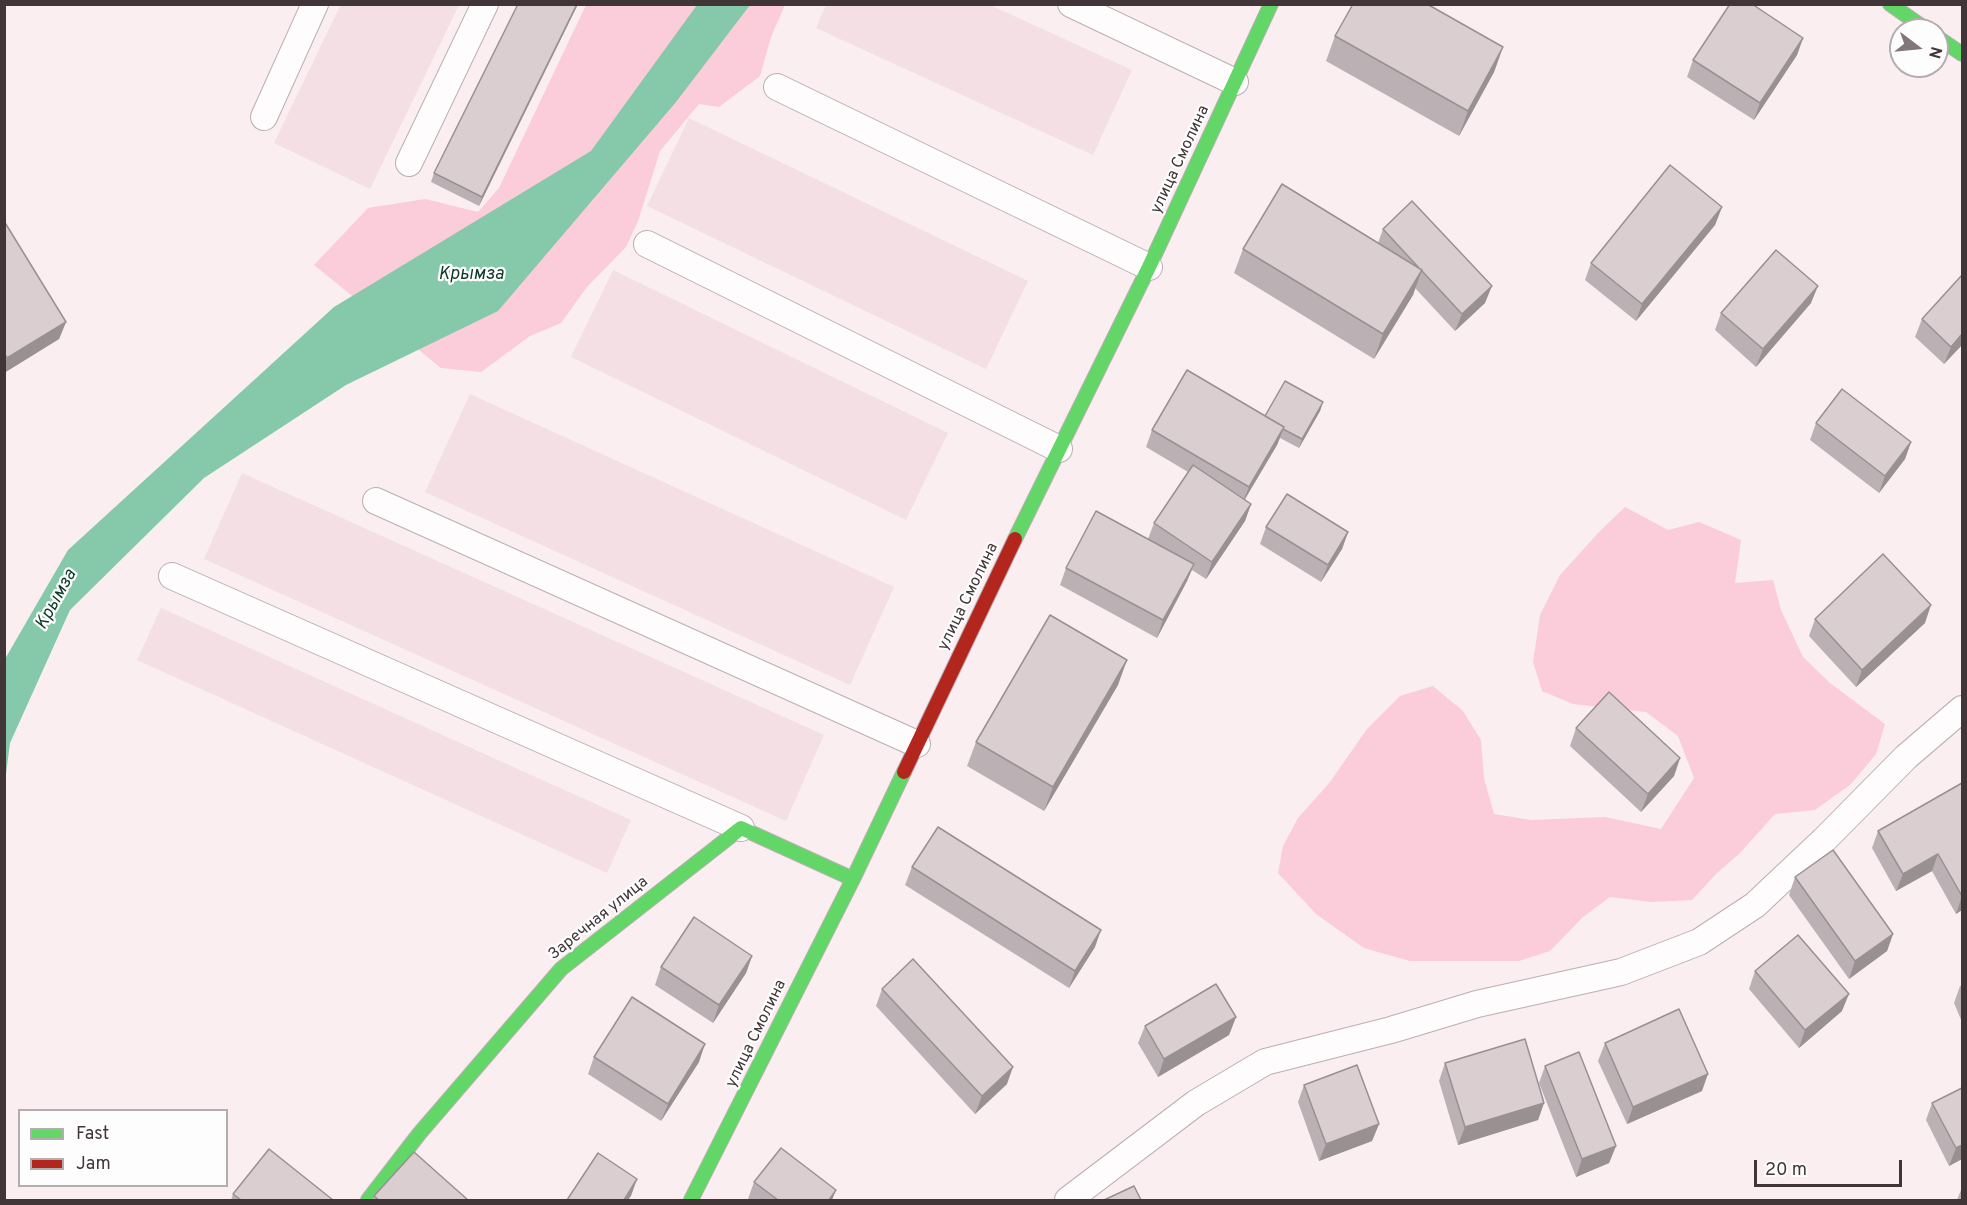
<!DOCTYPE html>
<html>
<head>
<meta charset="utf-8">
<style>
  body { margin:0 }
  #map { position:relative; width:1967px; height:1205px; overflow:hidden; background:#faeef1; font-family:Overpass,sans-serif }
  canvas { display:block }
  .frame { position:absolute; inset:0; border:6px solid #423538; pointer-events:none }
  .legend { position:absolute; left:18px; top:1109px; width:210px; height:78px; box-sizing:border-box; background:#fdfdfd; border:2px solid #b2adae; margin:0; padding:8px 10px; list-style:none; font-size:18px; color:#423538 }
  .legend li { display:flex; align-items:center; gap:12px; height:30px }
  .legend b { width:30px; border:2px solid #b2adae }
  .north { position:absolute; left:1889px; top:18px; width:60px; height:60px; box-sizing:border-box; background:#fdfdfd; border:2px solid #b2adae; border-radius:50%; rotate:106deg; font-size:16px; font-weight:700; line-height:24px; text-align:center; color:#423538 }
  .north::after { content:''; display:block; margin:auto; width:21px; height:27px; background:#827679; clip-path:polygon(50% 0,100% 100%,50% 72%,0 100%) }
  .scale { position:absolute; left:1754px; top:1160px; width:148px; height:27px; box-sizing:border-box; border:3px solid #423538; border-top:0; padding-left:8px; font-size:18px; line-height:21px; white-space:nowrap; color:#423538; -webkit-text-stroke:4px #fdfdfd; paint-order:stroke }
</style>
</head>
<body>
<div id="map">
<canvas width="1967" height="1205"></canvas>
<div class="frame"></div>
<ul class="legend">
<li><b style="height:8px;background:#63d668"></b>Fast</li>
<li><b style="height:8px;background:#b3261e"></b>Jam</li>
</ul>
<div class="north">N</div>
<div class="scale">20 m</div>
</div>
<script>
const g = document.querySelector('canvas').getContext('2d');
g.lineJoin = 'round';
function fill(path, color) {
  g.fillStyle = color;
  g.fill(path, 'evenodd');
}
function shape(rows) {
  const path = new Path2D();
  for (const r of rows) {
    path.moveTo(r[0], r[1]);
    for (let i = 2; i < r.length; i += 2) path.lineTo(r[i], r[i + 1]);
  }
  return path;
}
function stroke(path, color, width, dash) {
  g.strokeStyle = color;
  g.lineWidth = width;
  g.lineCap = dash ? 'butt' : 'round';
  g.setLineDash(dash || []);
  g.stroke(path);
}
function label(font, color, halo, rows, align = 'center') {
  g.font = font + ' Overpass,sans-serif';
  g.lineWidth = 4.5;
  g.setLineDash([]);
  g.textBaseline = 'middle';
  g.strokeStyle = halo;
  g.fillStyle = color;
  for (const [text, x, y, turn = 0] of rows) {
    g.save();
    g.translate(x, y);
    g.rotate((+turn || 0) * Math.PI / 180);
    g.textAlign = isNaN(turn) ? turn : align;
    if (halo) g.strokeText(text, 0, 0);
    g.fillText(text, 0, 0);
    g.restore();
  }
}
fill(shape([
  [341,4,459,5,370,189,274,143],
  [826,5,990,5,1132,70,1093,155,816,28],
  [689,118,1028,281,986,369,647,206],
  [613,270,948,433,906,520,571,357],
  [470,394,894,587,850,685,425,492],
  [242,473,824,735,786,821,204,559],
  [161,608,631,820,607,873,137,660]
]), '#f3dfe4');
fill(shape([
  [586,5,785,5,771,37,760,76,719,107,699,104,660,151,638,221,626,247,587,287,561,323,530,336,481,372,441,368,314,265,368,208,425,199,478,212,499,188],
  [1625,507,1668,530,1699,522,1741,540,1735,583,1773,580,1781,610,1803,657,1830,683,1885,724,1876,754,1851,784,1815,810,1775,814,1739,854,1717,873,1692,900,1652,902,1610,897,1583,917,1550,951,1519,961,1410,961,1364,948,1316,914,1278,873,1283,846,1298,818,1330,782,1367,729,1400,696,1433,686,1463,711,1481,740,1484,778,1494,814,1531,820,1605,817,1661,829,1694,778,1678,736,1646,712,1573,704,1542,691,1533,662,1540,615,1560,575,1599,532]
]), '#fbccd9');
fill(shape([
  [697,5,750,5,676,102,498,311,346,385,204,478,70,610,10,743,5,782,5,659,68,550,334,307,591,151]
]), '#86c8aa');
const lane = shape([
  [1071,4,1235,82],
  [777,87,1149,267],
  [264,117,315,4],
  [409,163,485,4],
  [647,244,1059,449],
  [376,501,917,744],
  [172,576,741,828],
  [1068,1200,1196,1103,1265,1062,1391,1030,1477,1004,1621,972,1699,942,1755,905,1824,840,1906,757,1962,709]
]);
const fast = shape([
  [1890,4,1927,30],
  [1937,37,1962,54],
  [1015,539,1149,267,1271,4],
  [368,1200,419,1134,561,969,741,828,853,879],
  [691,1200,853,879,904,772]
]);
const jam = shape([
  [904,772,1015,539]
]);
stroke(lane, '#baafb2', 28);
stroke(fast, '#baafb2', 16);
stroke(jam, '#baafb2', 16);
stroke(lane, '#fefcfd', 26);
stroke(fast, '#63d668', 14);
stroke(jam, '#b3261e', 14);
fill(shape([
  [578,4,479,206,431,182,434,173],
  [1335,36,1503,47,1494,72,1459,136,1326,61],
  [1803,38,1797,55,1754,120,1687,77,1693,60],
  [1722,207,1715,225,1636,321,1585,280,1591,263],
  [4,221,66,322,59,339,4,373],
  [1383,229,1485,303,1455,331,1415,288,1413,295,1374,359,1234,273,1243,249,1378,243],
  [1811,303,1756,367,1715,330,1721,313],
  [1922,319,1962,345,1944,364,1915,337],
  [1323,402,1320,411,1299,448,1280,438,1277,445,1245,499,1251,504,1245,521,1206,579,1192,570,1187,581,1157,638,1060,585,1066,568,1148,539,1154,523,1188,472,1146,447,1152,430,1265,416],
  [1816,423,1911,442,1905,459,1879,493,1810,440],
  [1266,527,1348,532,1342,549,1321,582,1260,544],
  [1815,619,1925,623,1856,687,1809,636],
  [1118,685,1044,811,967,766,976,742],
  [1576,728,1680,758,1674,776,1641,812,1570,746],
  [1962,783,1962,910,1956,914,1932,871,1896,891,1872,848,1878,831],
  [912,867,1095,947,1069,988,905,885],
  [1795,877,1893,934,1887,951,1849,979,1789,895],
  [752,956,746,973,713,1023,655,985,661,967],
  [1755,971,1842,1011,1799,1048,1749,989],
  [1962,985,1962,1022,1954,1003,1960,986],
  [882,989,1007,1084,975,1114,876,1006],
  [1236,1017,1229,1035,1158,1077,1138,1043,1145,1026],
  [1605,1043,1702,1091,1627,1124,1598,1061],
  [594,1057,699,1062,661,1121,588,1074],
  [1445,1063,1544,1103,1538,1120,1458,1145,1439,1081],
  [1545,1066,1616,1146,1609,1163,1576,1177,1539,1083],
  [1304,1085,1379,1124,1372,1141,1319,1161,1298,1102],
  [1932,1103,1962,1159,1949,1166,1926,1120],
  [754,1182,832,1200,750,1200,748,1199],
  [1962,1189,1962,1200,1957,1200,1961,1190],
  [233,1194,333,1200,231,1200],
  [374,1196,468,1200,372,1200]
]), '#bbb1b4');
fill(shape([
  [577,4,578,4,479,206,482,197],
  [1803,38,1797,55,1754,120,1760,103],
  [1503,47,1494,72,1459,136,1468,111],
  [1722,207,1715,225,1636,321,1642,304],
  [1422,270,1413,295,1374,359,1383,334],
  [1492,286,1485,303,1455,331,1462,314],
  [1818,286,1811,303,1756,367,1763,349],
  [66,322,59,339,4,373,4,365,7,358],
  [1962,334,1962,345,1944,364,1951,347],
  [1323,402,1320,411,1299,448,1302,439],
  [1284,427,1277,445,1242,504,1249,487],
  [1911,442,1905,459,1879,493,1885,476],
  [1251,504,1245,521,1206,579,1212,562],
  [1348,532,1342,549,1321,582,1328,565],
  [1194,564,1187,581,1157,638,1163,620],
  [1931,605,1925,623,1856,687,1862,670],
  [1127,660,1118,685,1044,811,1053,787],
  [1680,758,1674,776,1641,812,1648,794],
  [1938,854,1932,871,1896,891,1903,874],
  [1962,896,1962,910,1956,914],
  [1101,930,1095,947,1069,988,1075,971],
  [1893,934,1887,951,1849,979,1855,961],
  [752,956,746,973,713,1023,719,1005],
  [1849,994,1842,1011,1799,1048,1805,1030],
  [1236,1017,1229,1035,1158,1077,1164,1059],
  [705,1044,699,1062,661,1121,668,1104],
  [1013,1067,1007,1084,975,1114,982,1096],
  [1708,1074,1702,1091,1627,1124,1633,1107],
  [1544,1103,1538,1120,1458,1145,1465,1127],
  [1379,1124,1372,1141,1319,1161,1326,1144],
  [1962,1145,1962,1159,1949,1166,1956,1148],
  [1616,1146,1609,1163,1576,1177,1582,1159],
  [637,1179,631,1196,628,1200,624,1200],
  [836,1190,832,1200,829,1200]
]), '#999092');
const building = shape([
  [518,4,577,4,482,197,434,173,518,4],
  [1353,4,1427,4,1503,47,1468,111,1335,36,1353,4],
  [1730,4,1752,4,1803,38,1760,103,1693,60,1730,4],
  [1670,165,1722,207,1642,304,1591,263,1670,165],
  [1282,184,1422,270,1383,334,1243,249,1282,184],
  [1412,201,1492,286,1462,314,1422,271,1422,270,1419,268,1383,229,1412,201],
  [4,221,66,322,7,358,4,353,4,221],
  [1776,250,1818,286,1763,349,1721,313,1776,250],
  [1962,275,1962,334,1951,347,1922,319,1962,275],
  [1187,370,1284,427,1249,487,1152,430,1187,370],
  [1285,381,1323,402,1302,439,1283,429,1284,427,1265,416,1285,381],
  [1842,389,1911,442,1885,476,1816,423,1842,389],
  [1193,465,1251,504,1212,562,1154,523,1193,465],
  [1287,494,1348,532,1328,565,1266,527,1287,494],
  [1096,511,1194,564,1163,620,1066,568,1096,511],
  [1883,554,1931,605,1862,670,1815,619,1883,554],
  [1050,615,1127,660,1053,787,976,742,1050,615],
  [1609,692,1680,758,1648,794,1576,728,1609,692],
  [1962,783,1962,896,1938,854,1903,874,1878,831,1962,783],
  [938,827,1101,930,1075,971,912,867,938,827],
  [1833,850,1893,934,1855,961,1795,877,1833,850],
  [694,917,752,956,719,1005,661,967,694,917],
  [1798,935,1849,994,1805,1030,1755,971,1798,935],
  [913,959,1013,1067,982,1096,882,989,913,959],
  [1216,984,1236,1017,1164,1059,1145,1026,1216,984],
  [632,997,705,1044,668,1104,594,1057,632,997],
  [1679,1009,1708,1074,1633,1107,1605,1043,1679,1009],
  [1525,1039,1544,1103,1465,1127,1445,1063,1525,1039],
  [1579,1052,1616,1146,1582,1159,1545,1066,1579,1052],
  [1357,1065,1379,1124,1326,1144,1304,1085,1357,1065],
  [1962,1088,1962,1145,1956,1148,1932,1103,1962,1088],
  [781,1148,836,1190,829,1200,778,1200,754,1182,781,1148],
  [269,1149,333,1200,241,1200,233,1194,269,1149],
  [414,1152,468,1200,379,1200,374,1196,414,1152],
  [598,1153,637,1179,624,1200,567,1200,598,1153],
  [1134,1186,1141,1200,1104,1200,1134,1186]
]);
fill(building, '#daced1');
stroke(building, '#999092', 1.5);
label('16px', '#423538', '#fdfdfd', [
  ["улица Смолина",1181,160,-65],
  ["улица Смолина",969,597,-64],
  ["Заречная улица",599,919,-39],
  ["улица Смолина",757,1034,-64]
]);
label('italic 18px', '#0e3a27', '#fdfdfd', [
  ["Крымза",471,275],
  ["Крымза",57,600,-61]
]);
</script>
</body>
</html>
